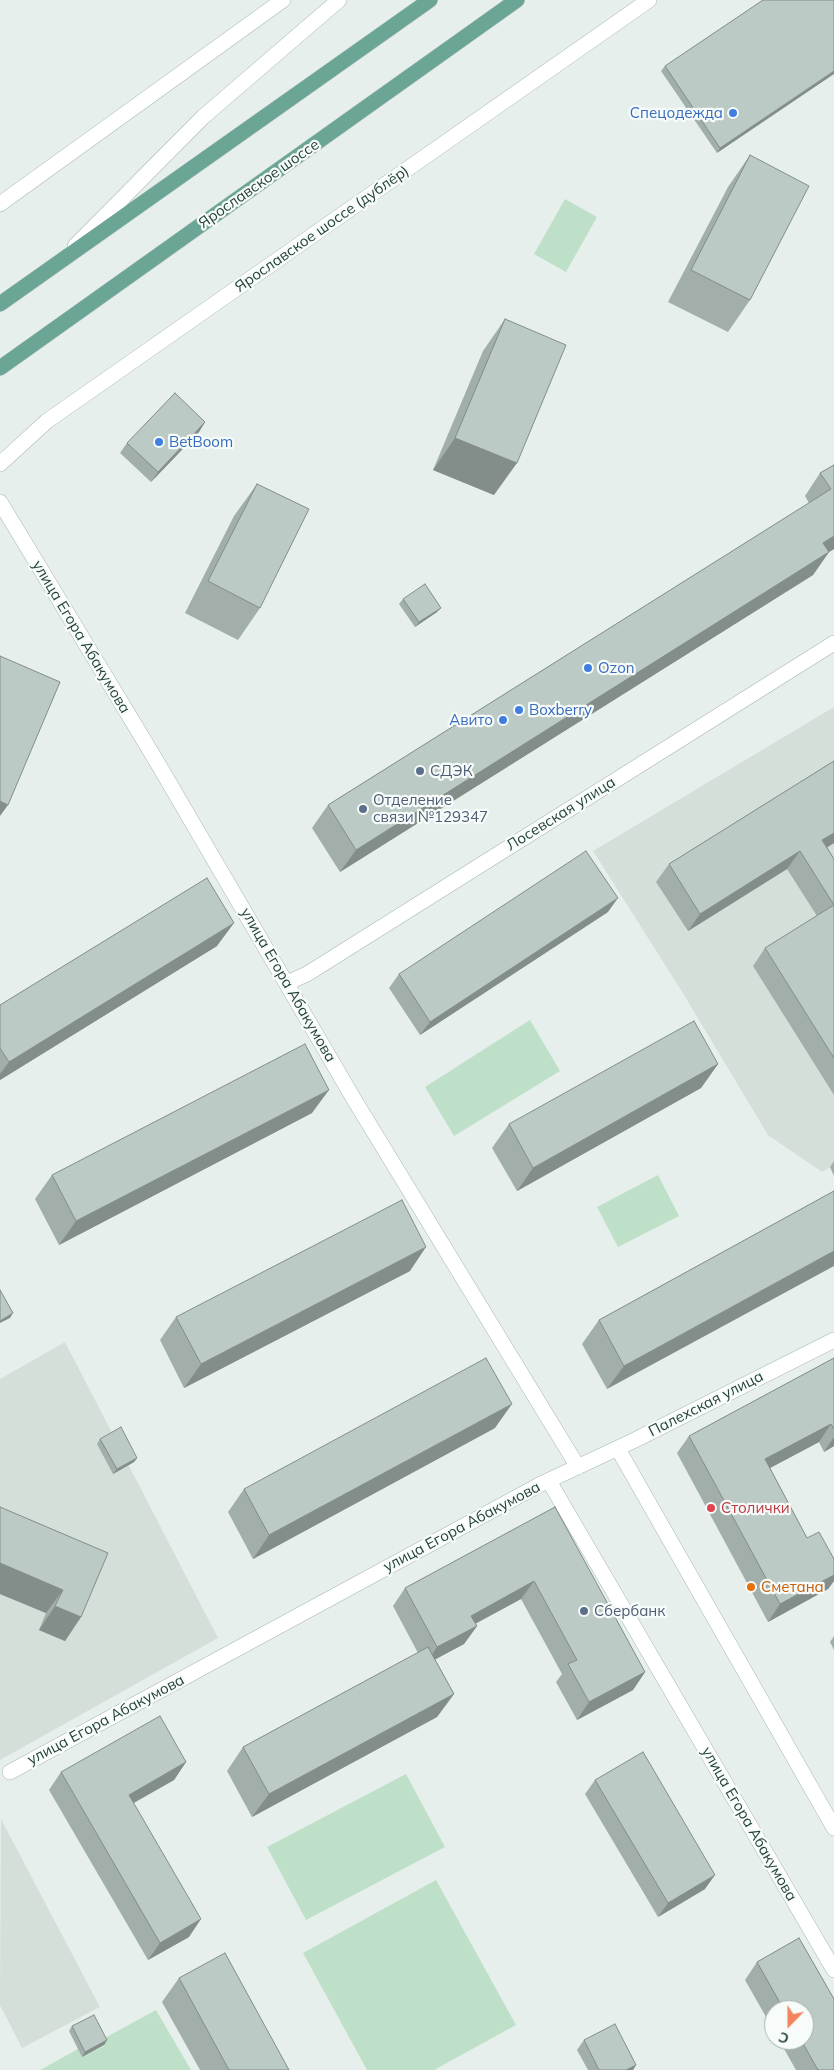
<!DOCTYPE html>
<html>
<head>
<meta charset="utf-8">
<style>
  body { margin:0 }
  #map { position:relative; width:834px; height:2070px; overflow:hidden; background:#e6efeb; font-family:Mulish,sans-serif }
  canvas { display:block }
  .north { position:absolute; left:764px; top:2000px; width:50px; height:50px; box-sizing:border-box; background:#f7fbf9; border:1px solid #a3b1ad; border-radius:50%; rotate:202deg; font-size:14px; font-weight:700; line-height:20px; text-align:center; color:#24423a }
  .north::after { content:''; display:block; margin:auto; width:18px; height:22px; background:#f4845f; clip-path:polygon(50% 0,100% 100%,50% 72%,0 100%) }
</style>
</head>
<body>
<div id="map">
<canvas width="834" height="2070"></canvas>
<div class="north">С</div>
</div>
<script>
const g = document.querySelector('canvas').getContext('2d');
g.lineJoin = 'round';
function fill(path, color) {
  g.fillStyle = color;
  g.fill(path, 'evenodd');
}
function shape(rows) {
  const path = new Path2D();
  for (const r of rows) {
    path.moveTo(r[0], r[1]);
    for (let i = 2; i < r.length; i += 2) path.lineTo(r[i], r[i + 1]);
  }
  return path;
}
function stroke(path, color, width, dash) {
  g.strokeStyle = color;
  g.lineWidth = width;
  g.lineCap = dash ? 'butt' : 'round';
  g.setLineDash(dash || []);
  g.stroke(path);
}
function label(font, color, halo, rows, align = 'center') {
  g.font = font + ' Mulish,sans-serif';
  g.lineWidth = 4.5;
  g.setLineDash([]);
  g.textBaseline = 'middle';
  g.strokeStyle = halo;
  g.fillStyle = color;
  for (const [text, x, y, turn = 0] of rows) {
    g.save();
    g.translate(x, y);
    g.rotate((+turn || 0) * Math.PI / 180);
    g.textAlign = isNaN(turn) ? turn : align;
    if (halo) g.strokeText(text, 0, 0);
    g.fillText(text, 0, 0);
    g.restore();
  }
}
fill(shape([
  [834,707,834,1165,822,1172,768,1135,681,990,593,851],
  [65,1342,218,1638,0,1760,0,1379],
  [1,1819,100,2007,22,2048,0,2005]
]), '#d4dfda');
fill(shape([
  [565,199,597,217,566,272,534,254],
  [530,1020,560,1071,454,1136,425,1087],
  [658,1175,679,1216,618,1247,597,1207],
  [406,1774,445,1847,306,1920,267,1847],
  [436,1880,516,2025,434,2070,367,2070,303,1953],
  [156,2010,191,2070,40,2070,78,2049,82,2057,104,2046,101,2040]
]), '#bfe0c8');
const minor = shape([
  [0,204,283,0],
  [75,246,203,117,339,0],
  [0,464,47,421,649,0],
  [0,502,154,757,355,1101,578,1467],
  [287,983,307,974,834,643],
  [618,1449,834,1828],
  [549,1481,834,1970],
  [10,1772,541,1484,635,1440,834,1340]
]);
const major = shape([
  [0,304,430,0],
  [0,368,517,0]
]);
stroke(minor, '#a8b8b2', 16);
stroke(major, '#c2cac8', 16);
stroke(minor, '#fff', 15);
stroke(major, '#6aa596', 15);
fill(shape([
  [834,0,717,153,661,71,665,66],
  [750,155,750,300,728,332,668,302,728,187],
  [505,319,494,495,433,470,483,351],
  [205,422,199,432,151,482,120,453,127,443],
  [834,465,834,549,829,552,813,575,340,872,312,828,328,805,809,503,805,496,820,473],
  [257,484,260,608,238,640,185,613,234,516],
  [403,599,437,612,415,627,399,604],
  [834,761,834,843,827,847,834,859,834,1095,753,966,765,948,817,916,787,869,688,931,656,882,669,864],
  [608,912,420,1035,389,988,399,974],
  [217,946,0,1080,0,1005],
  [718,1064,701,1088,517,1191,492,1148,509,1124],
  [312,1113,59,1245,35,1199,52,1175],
  [834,1161,834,1176,830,1167],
  [834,1191,607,1389,582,1344,599,1320],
  [410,1271,184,1388,160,1340,176,1317],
  [834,1358,834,1446,824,1452,819,1442,770,1468,807,1538,834,1559,834,1581,828,1589,768,1622,677,1453,689,1436],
  [495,1428,253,1559,228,1512,244,1489],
  [100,1439,137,1458,134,1462,113,1474,97,1444],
  [0,1507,81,1617,65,1641,39,1630,46,1613,0,1594],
  [555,1507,645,1672,633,1690,577,1720,556,1682,562,1674,521,1599,475,1624,477,1626,464,1644,435,1659,454,1694,437,1717,252,1817,227,1771,243,1747,418,1653,393,1606,405,1588],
  [834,1636,834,1650,830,1642],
  [186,1762,174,1780,134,1803,189,1937,148,1960,49,1790,61,1772],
  [595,1780,705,1889,658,1917,585,1794],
  [799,1938,834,1999,834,2070,796,2070,779,2040,804,2040,804,2010,774,2010,774,2031,745,1980,757,1962],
  [179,1978,289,2070,200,2070,162,2002],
  [72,2026,107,2040,104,2045,82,2057,69,2031],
  [584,2040,636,2065,633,2070,588,2070,577,2050]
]), '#a1aea9');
fill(shape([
  [834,71,834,74,717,153,720,148],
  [205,422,199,432,151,482,158,472],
  [455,438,517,463,494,495,433,470],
  [834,536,834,549,824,555,829,552,813,575,340,872,356,850],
  [441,608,437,612,415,627,419,622],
  [0,801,8,805,0,816],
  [834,833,834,843,810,858,822,840],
  [800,851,787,869,688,931,700,914],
  [618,898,608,912,420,1035,430,1022],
  [234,923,217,946,0,1080,0,1074,9,1062],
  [718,1064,701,1088,517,1191,533,1168],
  [329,1090,312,1113,59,1245,76,1221],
  [426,1247,410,1271,184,1388,201,1364],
  [834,1251,834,1266,607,1389,624,1366],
  [13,1313,10,1318,0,1323,0,1321],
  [512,1404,495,1428,253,1559,269,1535],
  [831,1424,819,1442,753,1477,765,1459],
  [834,1437,834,1446,824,1452],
  [137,1458,134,1462,113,1474,117,1469],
  [0,1563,63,1590,46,1613,0,1594],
  [834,1575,834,1581,828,1589,768,1622,780,1604],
  [534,1581,521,1599,458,1633,471,1616],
  [55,1606,81,1617,65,1641,39,1630],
  [477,1626,464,1644,425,1665,437,1647],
  [645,1672,633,1690,577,1720,589,1702],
  [454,1694,437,1717,252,1817,269,1794],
  [186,1762,174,1780,117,1812,129,1795],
  [715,1875,705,1889,658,1917,668,1903],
  [201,1919,189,1937,148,1960,160,1943],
  [107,2040,104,2045,82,2057,85,2052],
  [636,2065,633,2070,626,2070]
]), '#838d89');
const building = shape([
  [763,0,834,0,834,71,720,148,665,66,763,0],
  [750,155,809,186,750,300,691,270,750,155],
  [505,319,566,345,517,463,455,438,505,319],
  [175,393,205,422,158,472,127,443,175,393],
  [834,465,834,536,823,543,829,552,356,850,328,805,831,489,820,473,834,465],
  [257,484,309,509,260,608,208,581,257,484],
  [425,584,441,608,419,622,403,599,425,584],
  [0,656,60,682,8,805,0,801,0,656],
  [834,761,834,833,822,840,834,859,834,905,800,851,700,914,669,864,834,761],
  [586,851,618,898,430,1022,399,974,586,851],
  [207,878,234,923,9,1062,0,1048,0,1005,207,878],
  [834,905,834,1058,765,948,834,905],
  [694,1021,718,1064,533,1168,509,1124,694,1021],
  [305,1044,329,1090,76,1221,52,1175,305,1044],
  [834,1191,834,1251,624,1366,599,1320,834,1191],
  [402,1200,426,1247,201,1364,176,1317,402,1200],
  [0,1290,13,1313,0,1321,0,1290],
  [486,1358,512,1404,269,1535,244,1489,486,1358],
  [834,1358,834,1429,831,1424,765,1459,807,1538,819,1532,834,1559,834,1575,780,1604,689,1436,834,1358],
  [121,1427,137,1458,117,1469,100,1439,121,1427],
  [0,1507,108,1553,81,1617,55,1606,63,1590,0,1563,0,1507],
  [555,1507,645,1672,589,1702,568,1664,577,1660,534,1581,471,1616,477,1626,437,1647,405,1588,555,1507],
  [428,1647,454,1694,269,1794,243,1747,428,1647],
  [160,1716,186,1762,129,1795,201,1919,160,1943,61,1772,160,1716],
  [643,1752,715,1875,668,1903,595,1780,643,1752],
  [799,1938,834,1999,834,2070,818,2070,801,2040,804,2040,804,2010,784,2010,757,1962,799,1938],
  [225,1953,289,2070,229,2070,179,1978,225,1953],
  [94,2015,107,2040,85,2052,72,2026,94,2015],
  [615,2024,636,2065,626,2070,599,2070,584,2040,615,2024]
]);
fill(building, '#bbcac4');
stroke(building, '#838d89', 1);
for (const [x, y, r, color] of [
  [733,113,5,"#3f7fe0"],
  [159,442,5,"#3f7fe0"],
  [588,668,5,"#3f7fe0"],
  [519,710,5,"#3f7fe0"],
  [503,720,5,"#3f7fe0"],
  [420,771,5,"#5c6f8a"],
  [363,809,5,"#5c6f8a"],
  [711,1508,5,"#e0444e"],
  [751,1587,5,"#e8710a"],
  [584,1611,5,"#5c6f8a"]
]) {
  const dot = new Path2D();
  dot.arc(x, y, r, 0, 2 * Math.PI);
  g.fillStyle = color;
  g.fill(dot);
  stroke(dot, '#f7fbf9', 2);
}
label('15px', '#366cbe', '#f7fbf9', [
  ["Спецодежда",723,113,"right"],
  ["BetBoom",169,442],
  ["Ozon",598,668],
  ["Boxberry",529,710],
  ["Авито",493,720,"right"]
], 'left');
label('15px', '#24423a', '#f7fbf9', [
  ["Ярославское шоссе",259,184,-35],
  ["Ярославское шоссе (дублёр)",322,229,-35],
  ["улица Егора Абакумова",81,637,59],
  ["Лосевская улица",561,814,-32],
  ["улица Егора Абакумова",288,985,60],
  ["Палехская улица",706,1404,-27],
  ["улица Егора Абакумова",462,1527,-28],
  ["улица Егора Абакумова",106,1720,-28],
  ["улица Егора Абакумова",749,1824,60]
]);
label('15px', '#4e5e75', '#f7fbf9', [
  ["СДЭК",430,771],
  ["Отделение",373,800],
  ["связи №129347",373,817],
  ["Сбербанк",594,1611]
], 'left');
label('15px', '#be3a42', '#f7fbf9', [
  ["Столички",721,1508]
], 'left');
label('15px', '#c56008', '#f7fbf9', [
  ["Сметана",761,1587]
], 'left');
</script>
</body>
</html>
